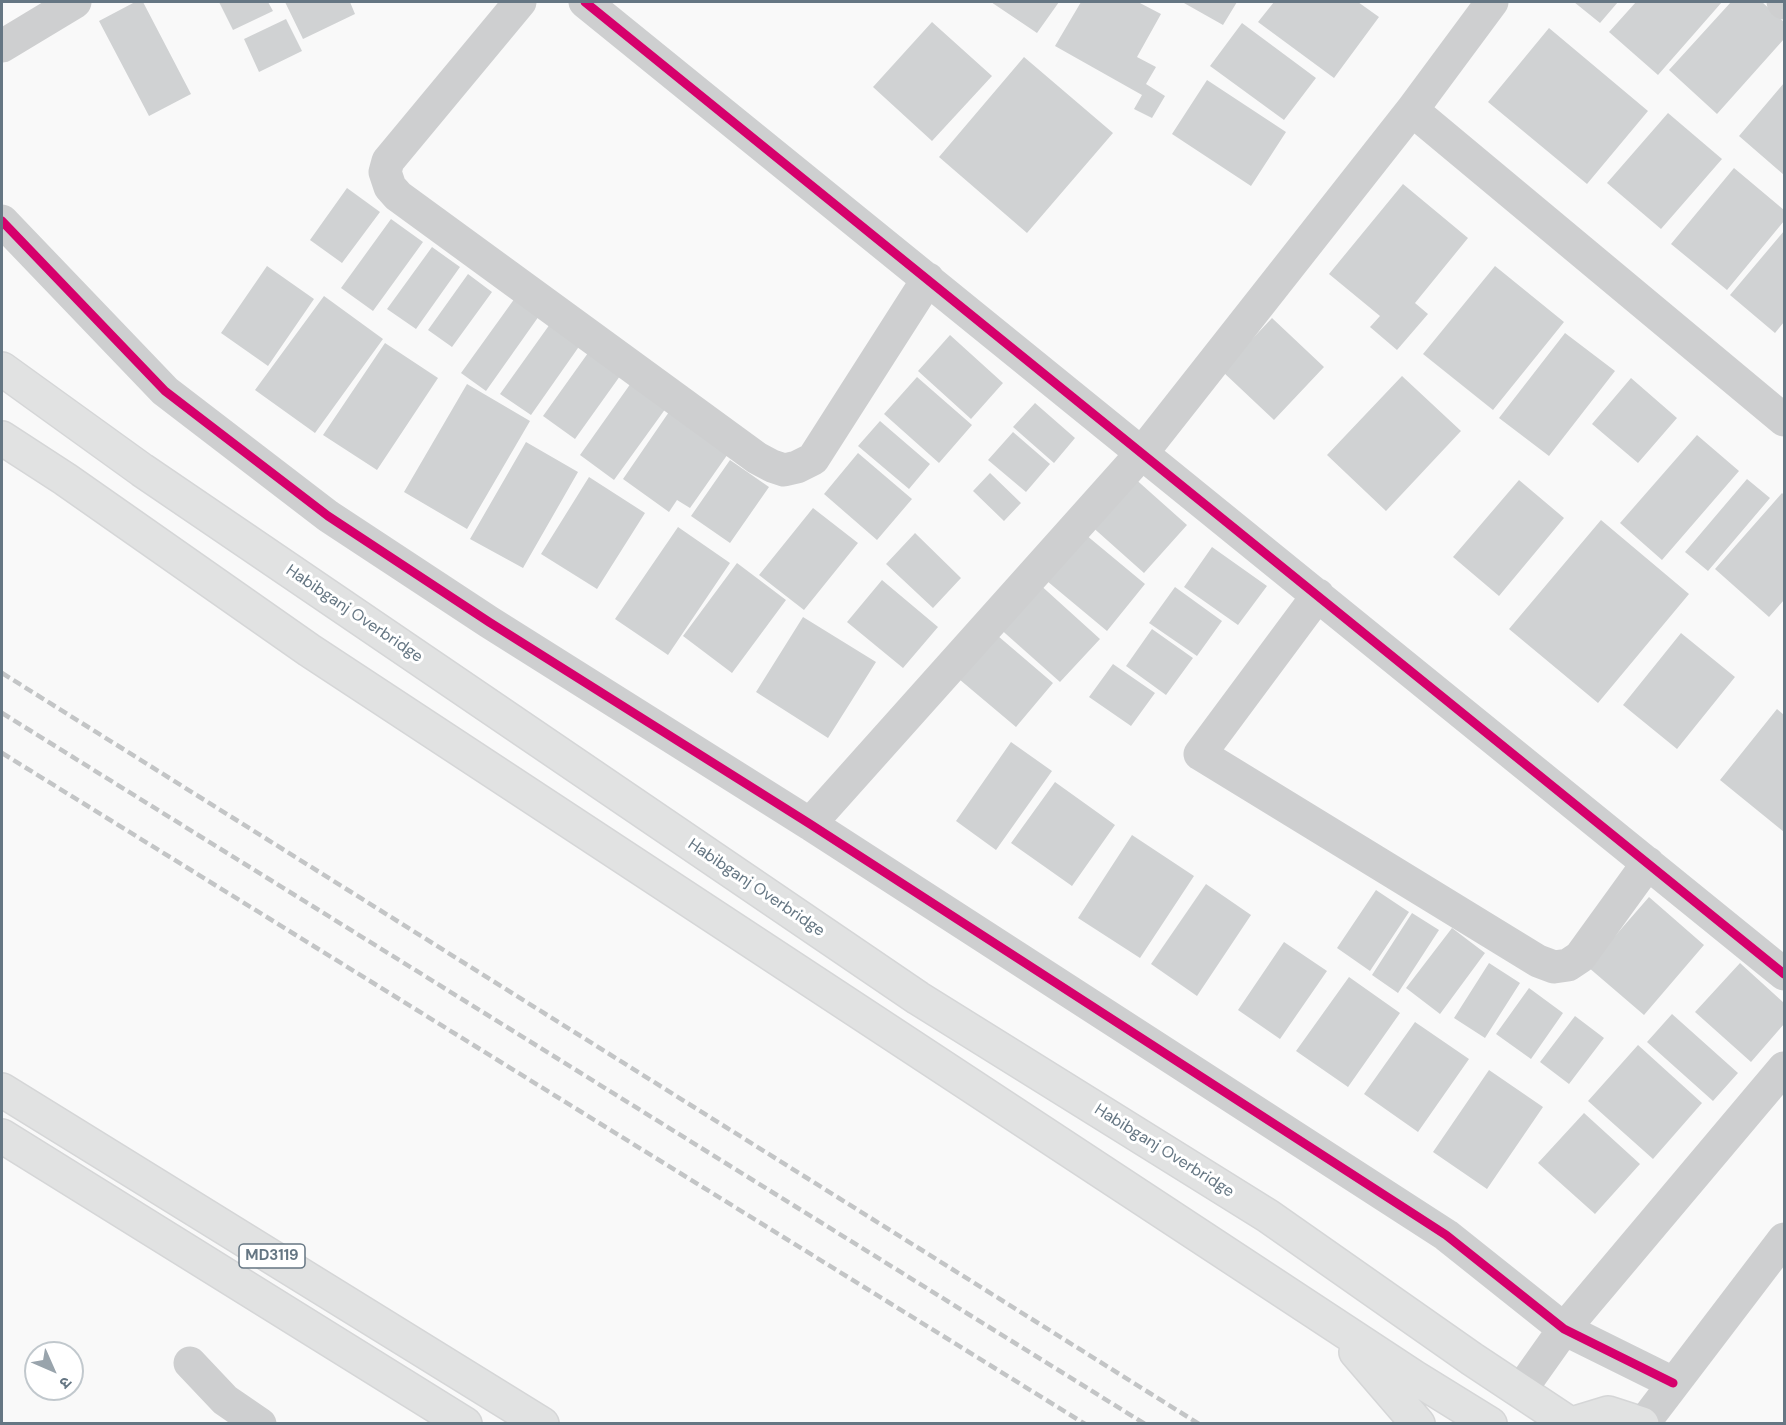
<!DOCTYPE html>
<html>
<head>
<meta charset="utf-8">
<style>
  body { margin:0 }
  #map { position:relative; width:1786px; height:1425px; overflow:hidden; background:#f9f9f9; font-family:"DM Sans","Noto Sans Devanagari",sans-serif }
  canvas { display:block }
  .frame { position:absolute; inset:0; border:3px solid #657683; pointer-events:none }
  .north { position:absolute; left:24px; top:1341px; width:60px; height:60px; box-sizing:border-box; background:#fff; border:2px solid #c1c8cd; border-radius:50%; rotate:135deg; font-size:16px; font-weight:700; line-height:24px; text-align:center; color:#657683 }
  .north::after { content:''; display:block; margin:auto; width:21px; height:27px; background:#99a4ac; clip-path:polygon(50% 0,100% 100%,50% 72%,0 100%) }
</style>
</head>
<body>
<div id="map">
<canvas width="1786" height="1425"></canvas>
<div class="frame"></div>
<div class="north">उ</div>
</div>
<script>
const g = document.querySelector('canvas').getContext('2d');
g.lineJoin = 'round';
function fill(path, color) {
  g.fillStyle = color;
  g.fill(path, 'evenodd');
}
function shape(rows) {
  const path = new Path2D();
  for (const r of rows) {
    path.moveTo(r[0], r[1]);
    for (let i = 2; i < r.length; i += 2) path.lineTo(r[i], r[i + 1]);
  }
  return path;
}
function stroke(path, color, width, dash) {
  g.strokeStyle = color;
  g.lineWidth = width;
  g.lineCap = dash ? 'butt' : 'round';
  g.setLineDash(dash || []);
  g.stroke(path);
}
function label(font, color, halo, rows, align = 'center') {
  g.font = font + ' "DM Sans",sans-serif';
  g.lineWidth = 6;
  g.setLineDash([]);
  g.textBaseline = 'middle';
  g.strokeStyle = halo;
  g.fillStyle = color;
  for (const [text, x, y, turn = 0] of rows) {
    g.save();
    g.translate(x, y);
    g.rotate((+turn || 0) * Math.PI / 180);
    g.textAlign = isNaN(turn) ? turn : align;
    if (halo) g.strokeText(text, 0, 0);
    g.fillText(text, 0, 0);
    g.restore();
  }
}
fill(shape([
  [135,2,143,2,191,94,149,116,99,21],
  [219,2,268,2,273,11,233,30],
  [285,2,350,2,355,14,303,39],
  [991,2,1059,2,1037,33],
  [1081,2,1138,2,1161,14,1137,57,1156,67,1146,84,1165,96,1152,118,1134,109,1142,95,1055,46],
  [1184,2,1237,2,1223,25,1184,3],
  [1274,2,1358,2,1379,17,1334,78,1258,22],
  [1574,2,1618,2,1600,23],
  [1636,2,1722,2,1658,75,1609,32],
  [1731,2,1762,2,1784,22,1784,39,1717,114,1669,70],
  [286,19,302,51,259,72,244,39],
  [932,22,992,76,932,141,873,87],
  [1242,23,1316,78,1284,120,1210,66],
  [1549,28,1648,111,1587,184,1488,102],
  [1024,57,1113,133,1027,233,939,157],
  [1207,80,1286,132,1251,186,1172,134],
  [1784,83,1784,175,1739,136],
  [1668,113,1722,159,1661,229,1607,183],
  [1734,168,1784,210,1784,221,1727,290,1671,244],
  [1403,184,1468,238,1415,303,1428,314,1397,350,1370,327,1380,316,1329,274],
  [347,188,380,212,342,263,310,240],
  [391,219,423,242,373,311,341,288],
  [1784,231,1784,322,1775,333,1730,295],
  [432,247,460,267,416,329,387,309],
  [267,266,314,299,268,366,221,333],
  [1495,266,1564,322,1493,410,1423,354],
  [468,274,492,292,452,347,428,330],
  [324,296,383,339,315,433,255,390],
  [515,298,539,316,486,391,461,373],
  [555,317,585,338,531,415,500,394],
  [1272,318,1324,367,1274,420,1222,371],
  [1565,333,1615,371,1549,456,1499,418],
  [950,335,1003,383,971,419,918,371],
  [385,343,438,378,377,470,323,435],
  [593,346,625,369,575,439,543,416],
  [1402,376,1461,431,1386,511,1327,455],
  [917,377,972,425,939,463,884,414],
  [1631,378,1677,418,1638,463,1592,424],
  [631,383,666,408,614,480,580,455],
  [467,384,530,421,467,529,404,492],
  [1035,403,1075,438,1054,463,1013,427],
  [671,409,730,451,690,508,677,500,669,512,623,479],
  [880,421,930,464,909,489,858,446],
  [1013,432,1050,464,1026,492,988,460],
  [1697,435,1739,471,1662,560,1620,523],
  [526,442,578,472,523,568,470,539],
  [858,453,912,499,877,540,824,494],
  [730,460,769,487,730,543,691,516],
  [990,473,1021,503,1004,521,973,491],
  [1132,476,1187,525,1144,573,1089,524],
  [589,477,645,513,597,589,541,554],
  [1747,479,1770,498,1708,571,1685,552],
  [1519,480,1564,518,1499,596,1453,557],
  [1782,493,1784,495,1784,600,1769,617,1715,569],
  [813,508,858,543,804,610,759,575],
  [1601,520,1689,594,1598,703,1509,629],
  [678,527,730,563,668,655,615,619],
  [1080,530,1145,584,1107,631,1041,576],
  [915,533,961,578,933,608,886,564],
  [1212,547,1267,586,1238,625,1184,587],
  [737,563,786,600,732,673,683,636],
  [882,580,938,627,903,668,847,622],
  [1037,582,1100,639,1060,682,997,626],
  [1175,587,1222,621,1197,656,1149,623],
  [803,617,876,662,828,738,756,692],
  [1152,629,1193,658,1166,695,1126,666],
  [991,630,1053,683,1016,727,953,674],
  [1681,633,1735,677,1677,749,1623,705],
  [1113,664,1155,693,1131,726,1089,697],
  [1777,709,1784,715,1784,832,1720,780],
  [1011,742,1052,771,996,850,956,821],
  [1055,782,1115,825,1072,886,1011,843],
  [1132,835,1194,876,1140,958,1078,918],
  [1206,884,1251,915,1197,996,1151,964],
  [1376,890,1409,912,1370,971,1337,948],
  [1649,897,1704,945,1644,1015,1588,967],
  [1412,913,1439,930,1398,993,1372,975],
  [1452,928,1485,953,1440,1014,1406,988],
  [1284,942,1327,971,1280,1039,1238,1010],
  [1489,963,1520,983,1485,1038,1454,1018],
  [1740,963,1784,1003,1784,1024,1751,1062,1695,1012],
  [1349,977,1400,1013,1348,1087,1296,1051],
  [1529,988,1563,1013,1531,1059,1496,1034],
  [1672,1014,1738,1073,1713,1101,1647,1042],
  [1575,1016,1604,1038,1569,1084,1540,1062],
  [1415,1022,1469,1059,1418,1132,1364,1094],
  [1638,1045,1702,1103,1653,1159,1588,1101],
  [1489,1070,1543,1107,1487,1189,1433,1152],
  [1584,1113,1640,1164,1595,1214,1538,1163]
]), '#d0d2d3');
const major = shape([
  [2,369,142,470,918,998,1268,1216,1472,1359,1570,1424],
  [2,438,65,479,309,650,1414,1377,1490,1424],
  [2,1090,542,1424],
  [2,1136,465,1424],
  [1356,1352,1418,1424],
  [1572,1424,1608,1413,1642,1424]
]);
stroke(major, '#d5d6d7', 36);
stroke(shape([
  [520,2,388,161,385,172,390,187,398,196,757,458,772,466,784,470,797,467,813,459,928,279],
  [585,2,1784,974],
  [1783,2,1784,3],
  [2,46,75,2],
  [1412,110,1784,420],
  [2,221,165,391,328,516,489,622,810,824,1446,1235,1564,1329,1673,1383],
  [1318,595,1200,754,1538,961,1554,967,1568,965,1580,957,1648,863],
  [810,824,1142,453,1412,110,1492,2],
  [190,1363,225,1400,260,1424],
  [1520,1391,1564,1329,1784,1068],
  [1643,1424,1784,1239]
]), '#cecfd0', 33);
stroke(major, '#e1e2e2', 33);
stroke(shape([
  [2,673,1199,1424],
  [2,713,1145,1424],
  [2,753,1085,1424]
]), '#c3c5c6', 4.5, [9, 4.5]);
stroke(shape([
  [585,2,1784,974],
  [2,221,165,391,328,516,489,622,810,824,1446,1235,1564,1329,1673,1383]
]), '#d6006c', 9);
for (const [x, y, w] of [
  [272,1256,66]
]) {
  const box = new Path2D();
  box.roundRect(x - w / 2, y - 12, w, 24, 4.5);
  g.fillStyle = '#fff';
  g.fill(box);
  stroke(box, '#657683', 1.5);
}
label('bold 15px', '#657683', null, [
  ["MD3119",272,1256]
]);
label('16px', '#657683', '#fff', [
  ["Habibganj Overbridge",354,614,34],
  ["Habibganj Overbridge",756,888,34],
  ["Habibganj Overbridge",1164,1151,32]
]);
</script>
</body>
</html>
